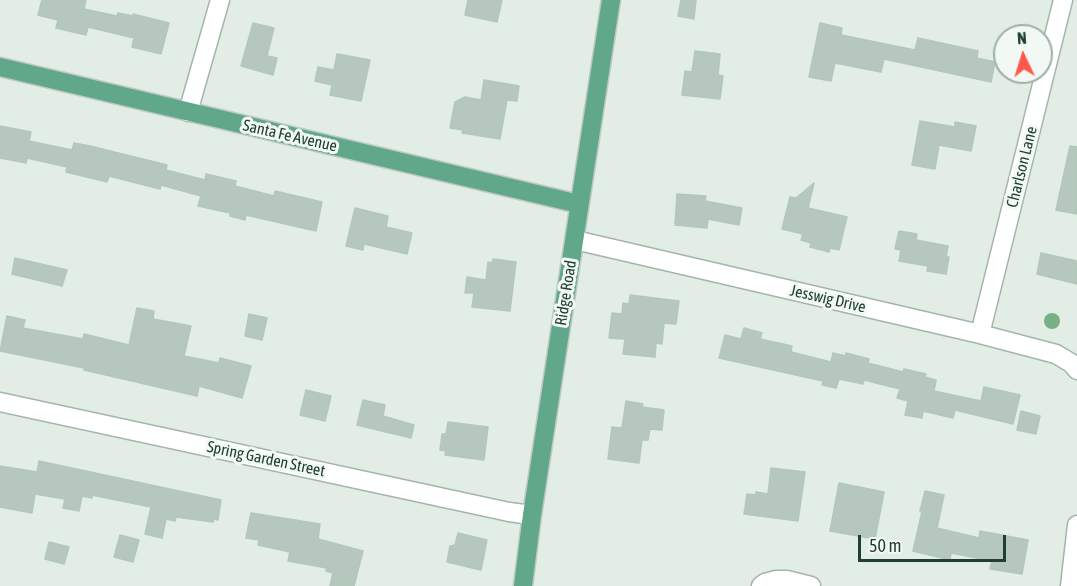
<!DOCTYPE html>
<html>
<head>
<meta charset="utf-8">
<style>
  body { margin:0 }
  #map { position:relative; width:1077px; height:586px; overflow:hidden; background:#e1ede5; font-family:"Asap Condensed",sans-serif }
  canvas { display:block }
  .north { position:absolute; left:993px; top:24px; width:60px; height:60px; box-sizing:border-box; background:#f2f9f4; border:2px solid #9eafa6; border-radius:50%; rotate:356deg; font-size:16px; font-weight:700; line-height:24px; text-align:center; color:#1f4031 }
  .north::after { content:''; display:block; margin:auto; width:21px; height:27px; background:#ff594d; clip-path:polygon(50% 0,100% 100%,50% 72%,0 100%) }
  .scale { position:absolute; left:858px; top:535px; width:148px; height:27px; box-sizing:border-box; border:3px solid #1f4031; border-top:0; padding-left:8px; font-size:18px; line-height:21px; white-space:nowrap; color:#1f4031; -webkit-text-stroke:4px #f2f9f4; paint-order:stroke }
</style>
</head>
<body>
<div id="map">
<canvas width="1077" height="586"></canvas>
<div class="north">N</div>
<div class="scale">50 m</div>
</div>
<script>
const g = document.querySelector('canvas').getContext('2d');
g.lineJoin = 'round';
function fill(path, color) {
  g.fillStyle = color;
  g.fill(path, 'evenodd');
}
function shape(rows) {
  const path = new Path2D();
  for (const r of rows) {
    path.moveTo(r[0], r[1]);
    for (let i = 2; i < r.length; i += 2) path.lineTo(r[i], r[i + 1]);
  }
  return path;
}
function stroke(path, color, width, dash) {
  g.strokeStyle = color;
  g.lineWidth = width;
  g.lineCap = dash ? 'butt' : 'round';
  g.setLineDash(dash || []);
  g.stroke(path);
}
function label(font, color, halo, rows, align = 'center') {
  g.font = font + ' "Asap Condensed",sans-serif';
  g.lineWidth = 6;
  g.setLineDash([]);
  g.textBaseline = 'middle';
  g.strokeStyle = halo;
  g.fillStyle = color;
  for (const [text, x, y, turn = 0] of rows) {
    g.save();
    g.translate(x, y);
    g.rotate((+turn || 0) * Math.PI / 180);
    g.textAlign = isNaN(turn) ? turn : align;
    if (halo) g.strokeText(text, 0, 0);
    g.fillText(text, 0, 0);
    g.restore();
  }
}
const building = shape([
  [42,0,86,0,84,9,117,16,118,13,133,16,133,14,169,23,161,54,132,47,134,38,88,27,86,35,56,28,58,20,38,15,42,0],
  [468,0,502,0,497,22,465,15,468,0],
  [681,0,696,0,694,19,678,16,681,0],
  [253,23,274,28,267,56,277,58,273,75,241,66,253,23],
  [820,23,842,28,841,35,915,50,918,38,978,51,977,58,995,62,991,82,884,59,881,72,835,63,831,81,809,77,820,23],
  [695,51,720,54,718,75,723,76,720,99,682,95,685,71,692,72,695,51],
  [337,54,370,60,361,101,330,95,332,85,315,81,318,67,334,70,337,54],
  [484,80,519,86,517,101,507,100,500,139,462,133,463,130,450,128,455,102,465,97,481,100,484,80],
  [920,121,955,127,955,122,976,126,971,151,939,145,935,169,912,165,920,121],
  [0,126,31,132,29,141,72,150,74,143,90,146,167,165,166,170,205,180,206,174,236,181,235,186,274,196,275,191,322,202,316,231,246,215,245,220,230,216,230,213,198,206,201,196,161,185,160,189,109,176,107,182,66,172,67,167,27,158,26,163,0,158,0,126],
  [1070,146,1077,147,1077,214,1056,210,1070,146],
  [814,183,808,208,847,217,839,250,830,248,829,252,810,247,811,243,801,240,803,234,782,229,790,197,796,198,814,183],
  [677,194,706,196,705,201,742,208,739,225,708,219,707,228,675,225,677,194],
  [355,208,388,216,386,227,412,233,407,254,364,244,363,250,346,246,355,208],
  [899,231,917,234,916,240,948,246,946,257,949,257,946,274,927,271,928,266,899,261,901,250,895,249,899,231],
  [1041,253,1077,261,1077,284,1037,274,1041,253],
  [15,258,67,270,62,286,12,274,15,258],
  [493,259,516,262,510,311,472,307,474,293,465,293,467,277,486,280,488,262,492,263,493,259],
  [630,295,679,301,676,324,664,323,662,344,656,343,655,357,623,354,625,339,609,338,612,313,622,314,623,303,629,304,630,295],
  [137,308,154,311,153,319,191,326,184,356,219,363,220,358,251,366,242,398,199,386,197,396,84,370,84,368,0,351,7,316,25,320,23,328,83,339,84,334,129,345,137,308],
  [249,314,267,318,262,340,245,336,249,314],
  [744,328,762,333,760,339,792,346,791,352,831,362,833,353,846,356,846,353,869,359,868,363,903,372,904,369,926,374,925,377,936,380,934,391,981,401,984,387,1020,395,1013,424,955,410,953,418,923,411,922,418,905,415,908,401,897,398,900,389,864,380,863,384,839,379,836,388,822,385,823,381,719,358,725,335,741,339,744,328],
  [306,390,331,396,325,421,300,415,306,390],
  [363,400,385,405,383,416,414,425,411,438,357,425,363,400],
  [626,401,643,404,642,407,664,410,662,430,650,429,648,440,642,440,639,463,608,459,612,427,622,428,626,401],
  [1021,411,1040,416,1036,434,1017,430,1021,411],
  [448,422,488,427,484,460,445,455,446,451,440,450,442,434,446,434,448,422],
  [39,461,221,500,218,520,214,519,213,522,176,517,175,521,166,519,162,538,145,534,151,507,92,495,92,498,82,496,79,511,63,508,65,499,35,494,32,513,0,507,0,466,37,472,39,461],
  [771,468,805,472,798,521,744,514,747,494,756,495,756,492,768,494,771,468],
  [839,483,884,492,875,539,830,531,839,483],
  [925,491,944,495,937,528,979,538,980,531,1028,540,1022,574,990,569,992,561,951,553,950,560,913,551,922,512,920,511,925,491],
  [251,513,320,524,318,539,363,551,354,586,330,586,333,573,326,571,327,568,288,561,290,552,258,545,259,540,246,538,251,513],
  [458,533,487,540,481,570,447,562,450,546,455,545,458,533],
  [120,535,139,540,133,562,114,557,120,535],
  [49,542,69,547,64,564,45,559,49,542]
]);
fill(building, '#b6c8be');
stroke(building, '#b2c8bb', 1.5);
const minor = shape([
  [188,112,220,0],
  [575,240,980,334,1056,354,1071,363,1077,370],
  [980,334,1063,0],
  [0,402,509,512,532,515],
  [761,586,765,583,776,580,787,580,811,586],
  [1070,586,1077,525]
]);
const major = shape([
  [0,67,579,204],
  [523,586,532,515,611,0]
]);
stroke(minor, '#a3b6ab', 21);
stroke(major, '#c0cac5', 21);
stroke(minor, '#fff', 18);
stroke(major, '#60a889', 18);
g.fillStyle = '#79af85';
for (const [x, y] of [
  [1052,321]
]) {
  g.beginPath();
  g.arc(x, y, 8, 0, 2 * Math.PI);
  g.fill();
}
label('16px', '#1f4031', '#f2f9f4', [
  ["Santa Fe Avenue",290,136,13],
  ["Charlson Lane",1022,167,-76],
  ["Ridge Road",566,293,-81],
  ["Jesswig Drive",828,299,13],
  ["Spring Garden Street",266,459,12]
]);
</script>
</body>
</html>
